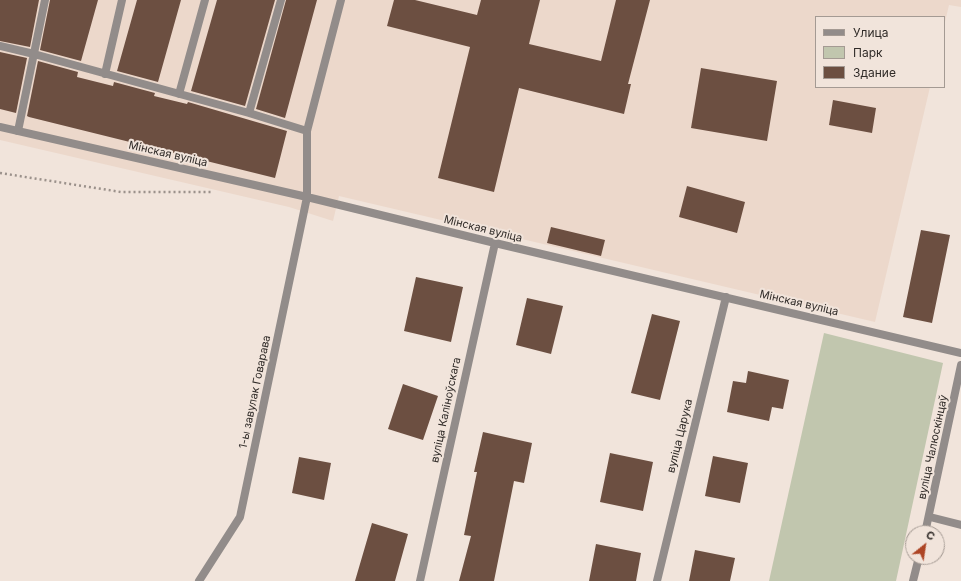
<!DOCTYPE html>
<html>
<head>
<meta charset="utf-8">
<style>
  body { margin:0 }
  #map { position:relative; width:961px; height:581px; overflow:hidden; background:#f1e4db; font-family:Inter,sans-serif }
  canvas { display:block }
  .legend { position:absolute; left:815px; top:16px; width:130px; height:72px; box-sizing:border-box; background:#f1e4db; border:1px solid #a49a93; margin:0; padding:5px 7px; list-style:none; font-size:12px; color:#302b28 }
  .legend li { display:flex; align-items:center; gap:8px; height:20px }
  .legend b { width:20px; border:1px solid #a49a93 }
  .north { position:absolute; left:905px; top:525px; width:40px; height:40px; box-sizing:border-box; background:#f1e4db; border:1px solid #a49a93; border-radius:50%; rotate:30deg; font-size:11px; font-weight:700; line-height:16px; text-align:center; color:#302b28 }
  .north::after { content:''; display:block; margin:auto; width:14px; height:18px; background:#ad4525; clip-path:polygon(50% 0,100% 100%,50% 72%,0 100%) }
</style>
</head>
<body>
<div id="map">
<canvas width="961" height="581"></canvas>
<ul class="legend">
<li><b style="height:5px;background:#928c8a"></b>Улица</li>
<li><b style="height:11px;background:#c1c6ae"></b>Парк</li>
<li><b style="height:11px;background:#6c4f41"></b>Здание</li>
</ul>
<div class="north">С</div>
</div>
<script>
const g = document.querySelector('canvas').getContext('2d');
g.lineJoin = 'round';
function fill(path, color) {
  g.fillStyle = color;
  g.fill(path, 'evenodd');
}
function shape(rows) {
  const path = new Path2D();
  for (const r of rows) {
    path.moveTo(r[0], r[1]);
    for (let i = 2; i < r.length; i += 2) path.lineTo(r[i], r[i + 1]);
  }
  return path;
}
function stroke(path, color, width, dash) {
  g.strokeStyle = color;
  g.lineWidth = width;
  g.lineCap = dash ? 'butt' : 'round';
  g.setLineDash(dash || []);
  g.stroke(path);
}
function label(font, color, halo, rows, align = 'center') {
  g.font = font + ' Inter,sans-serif';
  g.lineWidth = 4;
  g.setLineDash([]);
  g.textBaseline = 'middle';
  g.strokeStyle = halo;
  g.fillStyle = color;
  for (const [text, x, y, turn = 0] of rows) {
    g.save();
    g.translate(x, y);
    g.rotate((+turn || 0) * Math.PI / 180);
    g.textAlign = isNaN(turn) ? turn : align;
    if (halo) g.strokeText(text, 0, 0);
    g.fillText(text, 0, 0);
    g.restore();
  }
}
fill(shape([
  [0,0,961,0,961,7,949,5,944,26,944,17,816,17,816,87,930,87,875,322,339,196,333,221,289,207,0,140]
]), '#ecd8cb');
fill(shape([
  [824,333,943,363,896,581,769,581]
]), '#c1c6ae');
fill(shape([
  [0,0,39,0,30,47,0,41],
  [50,0,98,0,81,61,40,50],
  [137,0,181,0,158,82,117,71],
  [217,0,275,0,245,106,191,91],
  [286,0,317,0,285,118,256,109],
  [394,0,415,0,477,15,481,0,540,0,529,44,601,61,616,0,650,0,628,84,631,84,624,114,519,88,494,192,438,178,470,47,387,26],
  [0,52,27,58,16,113,0,109],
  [38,61,78,72,77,77,113,86,114,82,155,93,154,96,187,104,188,102,287,131,275,178,29,117,27,116],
  [701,68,777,81,767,141,691,128],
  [833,100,876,108,872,133,829,125],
  [687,186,745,202,737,233,679,217],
  [551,227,605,240,601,256,547,243],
  [921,230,950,235,932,323,903,317],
  [416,277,463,287,451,342,404,331],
  [527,298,563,306,551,354,516,345],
  [652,314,680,321,660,400,631,393],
  [748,371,789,380,783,409,772,407,769,421,727,412,733,381,746,383],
  [403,384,438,396,423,440,388,429],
  [483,432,532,443,524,483,514,481,494,581,459,581,471,536,464,535,477,472,474,472],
  [610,453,653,462,643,511,600,502],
  [713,456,748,463,740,503,705,496],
  [299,457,331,463,324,500,292,493],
  [372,523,408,534,395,581,355,581],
  [596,544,641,553,636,581,589,581],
  [695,550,735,558,730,581,689,581]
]), '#6c4f41');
stroke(shape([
  [0,173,121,192,211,192]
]), '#9b918b', 2.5, [2, 3]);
stroke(shape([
  [0,46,34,54,249,113,307,131],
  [105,74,122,0],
  [179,94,205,0],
  [249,113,281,0],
  [18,131,45,0]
]), '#928c8a', 8);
stroke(shape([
  [0,127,307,197,495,243,961,353],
  [930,517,961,525],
  [925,533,961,365],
  [199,581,240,517,307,197,307,131,341,0],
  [420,581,495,243],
  [657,581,726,297],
  [913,581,919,557]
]), '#928c8a', 8);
label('11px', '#302b28', '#f1e4db', [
  ["Мінская вуліца",168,154,13],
  ["Мінская вуліца",483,229,14],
  ["Мінская вуліца",799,303,13],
  ["1-ы завулак Говарава",255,392,-78],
  ["вуліца Каліноўскага",446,410,-78],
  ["вуліца Царука",680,436,-76],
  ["вуліца Чалюскінцаў",933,447,-78]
]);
</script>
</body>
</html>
